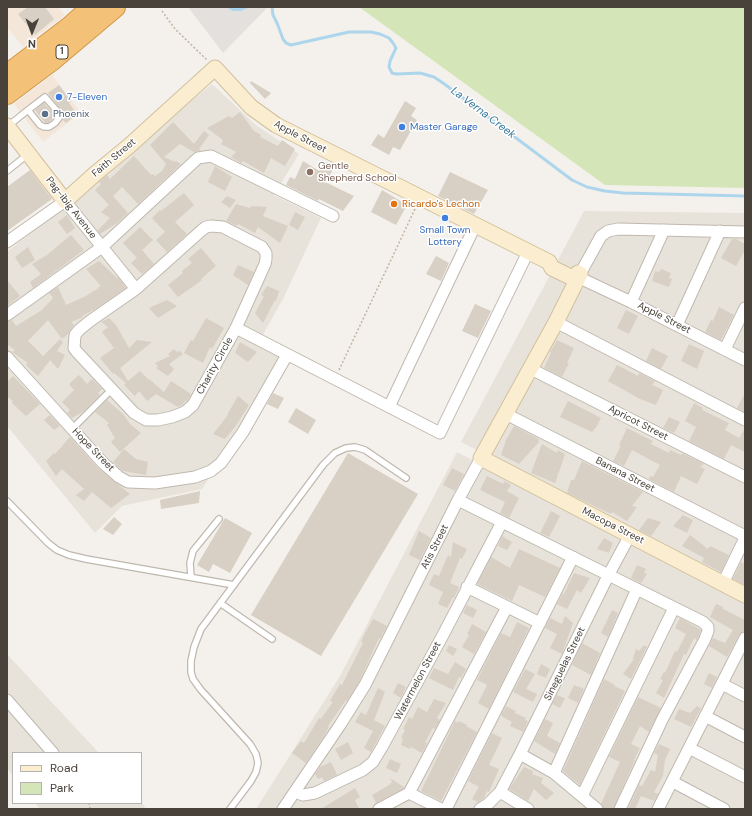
<!DOCTYPE html>
<html>
<head>
<meta charset="utf-8">
<style>
  body { margin:0 }
  #map { position:relative; width:752px; height:816px; overflow:hidden; background:#f4f1ec; font-family:"DM Sans",sans-serif }
  canvas { display:block }
  .frame { position:absolute; inset:0; border:8px solid #48423a; pointer-events:none }
  .legend { position:absolute; left:12px; top:752px; width:130px; height:52px; box-sizing:border-box; background:#fff; border:1px solid #b6b3b0; margin:0; padding:5px 7px; list-style:none; font-size:12px; color:#48423a }
  .legend li { display:flex; align-items:center; gap:8px; height:20px }
  .legend b { width:20px; border:1px solid #b6b3b0 }
  .north { position:absolute; left:12px; top:12px; width:40px; height:40px; -webkit-text-stroke:3px #fff; paint-order:stroke; rotate:181deg; font-size:11px; font-weight:700; line-height:16px; text-align:center; color:#48423a }
  .north::after { content:''; display:block; margin:auto; width:14px; height:18px; background:#48423a; clip-path:polygon(50% 0,100% 100%,50% 72%,0 100%) }
</style>
</head>
<body>
<div id="map">
<canvas width="752" height="816"></canvas>
<div class="frame"></div>
<ul class="legend">
<li><b style="height:5px;background:#fbedcf"></b>Road</li>
<li><b style="height:11px;background:#d4e5b8"></b>Park</li>
</ul>
<div class="north">N</div>
</div>
<script>
const g = document.querySelector('canvas').getContext('2d');
g.lineJoin = 'round';
function fill(path, color) {
  g.fillStyle = color;
  g.fill(path, 'evenodd');
}
function shape(rows) {
  const path = new Path2D();
  for (const r of rows) {
    path.moveTo(r[0], r[1]);
    for (let i = 2; i < r.length; i += 2) path.lineTo(r[i], r[i + 1]);
  }
  return path;
}
function stroke(path, color, width, dash) {
  g.strokeStyle = color;
  g.lineWidth = width;
  g.lineCap = dash ? 'butt' : 'round';
  g.setLineDash(dash || []);
  g.stroke(path);
}
function label(font, color, halo, rows, align = 'center') {
  g.font = font + ' "DM Sans",sans-serif';
  g.lineWidth = 3;
  g.setLineDash([]);
  g.textBaseline = 'middle';
  g.strokeStyle = halo;
  g.fillStyle = color;
  for (const [text, x, y, turn = 0] of rows) {
    g.save();
    g.translate(x, y);
    g.rotate((+turn || 0) * Math.PI / 180);
    g.textAlign = isNaN(turn) ? turn : align;
    if (halo) g.strokeText(text, 0, 0);
    g.fillText(text, 0, 0);
    g.restore();
  }
}
fill(shape([
  [212,84,256,125,299,154,274,195,321,218,283,299,257,345,284,360,202,489,122,506,95,533,7,426,7,252],
  [584,211,745,213,745,588,626,529,461,442],
  [457,452,745,601,745,632,655,809,256,809,340,676],
  [745,645,745,809,662,809],
  [7,654,99,753,13,753,13,776,7,768],
  [141,801,146,809,40,809,35,803,141,803]
]), '#e8e3da');
fill(shape([
  [7,7,58,7,65,15,23,47,7,27],
  [52,75,81,113,43,142,14,104]
]), '#f4e7d9');
fill(shape([
  [188,7,268,7,223,53]
]), '#e4e0dd');
fill(shape([
  [359,7,745,7,745,188,605,185]
]), '#d4e5b8');
fill(shape([
  [226,7,250,7,241,11,233,11]
]), '#add6ec');
stroke(shape([
  [272,7,273,15,277,23,283,39,286,43,291,45,349,32,371,32,380,34,389,38,393,43,396,48,390,61,389,67,392,73,396,74,420,73,434,77,443,83,572,180,587,187,605,191,623,193,745,196]
]), '#add6ec', 3);
fill(shape([
  [28,7,45,7,54,19,35,35,18,14],
  [251,81,271,93,265,99,250,83],
  [59,85,71,101,69,103,77,114,66,123,63,120,61,110,48,93],
  [405,101,416,108,411,116,417,120,400,150,393,147,389,155,371,145,378,134,384,138],
  [44,103,54,114,54,117,48,123,45,123,35,110],
  [240,112,254,131,261,135,260,137,278,146,282,140,295,149,285,166,271,158,264,173,243,161,241,163,231,157,236,152,221,144,223,140,207,128,229,116,232,118],
  [173,122,194,144,204,131,209,135,199,149,201,150,194,152,180,144,164,157,175,162,176,161,181,164,138,204,122,187,113,196,128,213,117,223,100,234,98,230,110,218,101,212,109,205,95,190,101,184,99,182,107,175,110,179,134,156,151,175,152,174,155,176,162,171,166,164,150,145],
  [322,160,335,167,325,182,354,196,343,211,319,199,318,201,286,185,290,177,295,179,303,161,319,171],
  [215,166,232,177,225,191,208,182],
  [30,170,52,199,7,231,7,187],
  [450,172,488,190,474,214,438,196],
  [382,190,407,205,396,225,371,212],
  [184,193,194,205,175,222,187,234,167,252,156,240,165,232,152,218,160,210,161,211],
  [227,196,236,200,230,208,221,202],
  [236,204,250,208,251,206,267,207,263,216,288,226,280,243,258,227,255,233,238,224,237,226,226,221],
  [295,212,305,217,298,230,289,225],
  [67,215,75,228,67,234,58,222],
  [140,227,153,240,142,250,154,264,142,274,131,263,137,258,123,243],
  [71,235,84,250,33,288,30,282,41,274,32,264,47,255],
  [732,239,736,239,745,244,745,250,736,266,721,258],
  [28,247,35,260,22,268,15,257],
  [201,248,216,266,201,279,202,280,178,297,168,285,183,273,182,271,192,263,188,259],
  [436,256,449,263,441,281,426,274],
  [99,261,117,278,118,277,126,288,97,308,82,316,83,317,71,322,74,325,68,334,62,339,48,320,28,341,43,356,60,339,63,342,57,351,65,355,58,369,50,360,38,376,26,365,28,363,12,352,15,350,7,344,7,322,12,320,16,326,42,310,53,298,49,293,58,287,66,305,84,297,99,288,98,287,101,286,86,269],
  [238,265,254,272,248,285,233,275],
  [661,269,671,273,669,278,672,279,669,287,652,281,655,271,659,272],
  [7,280,20,296,7,306],
  [267,286,279,291,276,301,275,300,263,323,255,313,264,296,261,295],
  [167,300,177,306,158,318,149,308],
  [475,304,491,311,478,338,462,331],
  [719,307,734,315,721,340,705,332,711,320,713,321],
  [626,310,638,316,629,334,617,328],
  [109,318,116,325,129,348,137,340,152,342,120,368,128,381,140,371,149,380,149,379,164,392,171,381,191,394,187,401,185,401,182,405,178,407,156,394,147,401,139,391,135,396,124,385,126,383,114,373,113,374,100,358,114,348,102,332,108,327,101,322],
  [206,318,224,328,212,349,210,347,203,363,184,353,191,340,193,341],
  [557,340,574,348,567,363,569,363,562,377,544,368,551,353,550,352],
  [240,342,257,352,248,362,235,353],
  [689,344,704,351,697,369,681,361],
  [652,348,668,356,661,369,646,361],
  [174,349,177,352,180,351,183,354,169,364,174,369,168,376,156,368,158,366,155,363,170,356,168,354],
  [617,365,638,376,639,373,655,381,652,385,663,390,656,405,640,399,608,381],
  [79,375,87,384,92,379,102,389,98,393,100,395,84,411,72,418,67,413,70,410,62,402,74,390,69,384],
  [13,376,40,404,26,416,12,403,13,401,7,396,7,382],
  [273,393,284,398,278,409,267,404],
  [745,393,745,411,744,412,737,408],
  [238,396,249,405,235,427,225,439,213,434,228,415,227,415],
  [107,400,123,414,130,424,141,433,120,452,111,442,115,438,107,425,109,423,95,412],
  [568,401,601,418,597,426,592,432,560,417],
  [694,403,703,408,702,410,729,423,725,430,739,438,745,428,745,452,731,445,724,459,689,441,696,427,685,421],
  [296,408,316,420,308,434,288,422],
  [50,415,60,426,54,430,44,420],
  [669,417,680,422,674,433,663,428],
  [514,426,539,439,538,441,539,442,519,464,501,455,506,440],
  [627,428,653,441,651,444,669,453,670,450,681,455,682,453,704,464,700,467,705,469,697,484,681,476,674,492,649,479,650,476,653,477,660,465,632,450,624,466,613,461,621,446,619,445],
  [70,437,98,468,130,494,111,508,92,492,84,501,76,495,84,489,62,469,56,476,46,461,54,453,55,454],
  [542,444,557,453,558,450,565,454,559,472,557,475,558,475,555,483,531,473],
  [124,449,136,459,148,462,146,475,123,471,113,462],
  [348,453,418,494,321,656,251,615],
  [582,461,643,492,632,506,637,507,627,521,612,512,611,514,567,493,571,480,574,480],
  [452,468,464,474,455,491,443,485],
  [487,476,503,484,504,481,511,485,507,491,519,498,509,518,500,513,505,502,480,490],
  [200,491,199,503,161,509,160,500],
  [551,511,560,516,549,537,540,533],
  [683,515,693,520,687,533,673,526],
  [114,517,122,524,113,535,103,529],
  [225,518,252,533,230,573,213,564,209,572,197,565],
  [648,518,661,522,651,536,639,530],
  [419,531,431,538,420,560,409,555],
  [690,535,708,549,710,546,729,555,721,572,702,562,704,558,682,546],
  [502,536,512,542,507,550,498,546],
  [604,538,613,543,609,553,597,549],
  [453,542,467,549,462,559,460,558,450,583,459,587,454,598,453,597,447,608,438,604,443,592,429,585,434,574,439,576,448,555,451,557],
  [519,549,560,568,545,597,519,585,512,601,477,584,491,557,510,568],
  [741,562,745,564,745,585,733,579],
  [637,565,646,569,644,573,647,574,641,583,631,578],
  [574,573,590,578,581,593,577,590,567,609,557,604,563,593,564,594],
  [716,604,723,607,723,609,745,620,745,630,739,635,727,657,709,646,713,638,725,643,733,630,710,617],
  [467,605,477,610,473,618,463,613],
  [612,610,618,613,608,637,601,633],
  [565,616,573,623,562,654,550,648,557,634,545,628,550,618,562,624],
  [680,618,701,630,697,640,694,638,686,655,684,654,664,698,656,693,663,680,660,679,664,672,665,673,675,651,677,652,686,634,675,628],
  [373,619,387,626,380,639,379,638,359,682,347,701,346,700,328,726,329,727,324,736,306,763,292,753,301,741,304,743,319,718,321,719,333,702,330,701,340,684,342,685,363,643,361,642,365,633],
  [517,622,529,628,489,709,478,703,487,685,477,680,501,633,510,637],
  [472,624,486,632,474,654,462,647,469,635,467,634],
  [582,643,600,653,591,675,572,665],
  [449,645,457,649,453,656,446,651],
  [644,645,647,647,631,679,623,674,634,659,633,658,636,649,639,651],
  [455,662,466,669,461,678,459,677,453,690,429,678,434,668,448,674],
  [541,664,550,669,546,678,537,674],
  [525,669,535,674,526,689,537,694,533,702,513,692],
  [709,673,717,677,712,688,704,684],
  [604,679,615,685,614,686,625,691,580,785,563,771],
  [398,683,406,687,401,698,393,693],
  [574,685,578,687,578,686,584,689,578,703,568,698],
  [378,688,385,692,374,720,385,726,371,752,364,748,373,731,355,722,361,712,366,715],
  [557,695,565,698,560,708,552,704],
  [638,697,661,708,649,732,640,726,631,744,640,748,634,760,635,760,613,809,604,809,601,804,620,762,609,757],
  [434,699,446,703,437,718,440,720,435,729,433,728,425,742,427,743,422,753,411,747,410,749,401,745,403,739,401,738,405,730,403,729,409,717,412,719,418,707,427,712],
  [506,706,516,711,515,713,526,718,525,720,528,721,523,732,510,726,512,722,503,717,501,715],
  [697,706,701,708,691,727,674,719,679,709,690,713],
  [545,719,553,723,547,736,560,743,555,754,534,741],
  [455,721,458,723,459,721,467,725,466,726,477,732,441,801,421,791],
  [492,733,502,738,489,765,499,769,489,792,487,791,484,798,478,802,472,799,479,787,468,781],
  [348,742,353,753,341,760,335,749],
  [659,744,670,749,665,760,663,776,654,792,658,794,654,801,641,796,635,809,628,809,639,785,642,786,651,770,655,772,658,755,654,753],
  [390,759,401,764,397,773,386,768],
  [331,762,337,775,324,781,322,777,318,779,315,774,320,767],
  [524,767,533,771,532,774,543,778,541,783,554,793,546,800,534,789,528,801,509,789],
  [390,778,404,787,404,788,376,803,372,795,389,785,392,782],
  [355,788,360,797,355,800,359,809,321,809]
]), '#d8cfc5');
const lane = shape([
  [8,126,28,110,45,97,58,112,59,118,55,123,49,127,44,127,40,125,28,110],
  [7,171,27,155],
  [72,429,112,389],
  [7,501,48,543,57,550,69,555,86,559,234,585],
  [191,577,190,563,193,551,219,519],
  [220,603,272,639],
  [230,809,251,781,256,772,258,763,256,754,250,744,201,690,193,679,191,672,191,661,194,647,201,629,323,465,335,453,346,448,355,447,365,450,406,478]
]);
const street = shape([
  [211,226,223,227,262,247,266,253,266,259,265,264,236,328,193,405,185,412,172,417,158,420,146,420,134,413,77,352,74,348,75,335,79,330,90,321,136,289,202,230,206,227,211,226],
  [7,242,65,201,136,289],
  [582,279,580,274,601,236,608,231,618,229,745,232],
  [577,280,582,279,631,302,745,360],
  [631,302,664,230],
  [7,315,102,247,198,158,211,156,333,216],
  [556,322,745,420],
  [677,325,720,231],
  [236,328,440,433,528,252],
  [725,349,745,308],
  [7,357,103,463,119,477,128,482,155,483,195,477,211,471,221,463,243,432,287,355],
  [531,369,745,477],
  [389,407,475,226],
  [506,414,745,536],
  [458,500,703,622,708,627,708,631,705,639,662,720,620,809],
  [723,583,745,538],
  [467,587,540,623],
  [722,684,745,696],
  [7,700,53,753],
  [705,716,745,737],
  [689,748,745,777],
  [520,754,554,773,597,809],
  [554,773,637,589],
  [673,782,724,809],
  [295,792,303,795,315,793,363,770,373,762,382,747,443,635,502,522],
  [500,792,528,809],
  [409,793,441,809],
  [582,796,674,608],
  [283,809,340,725,365,685,458,500,481,458],
  [379,809,409,793,507,607],
  [446,809,573,557],
  [480,809,488,804,500,792,520,754,609,574,630,535],
  [658,809,745,638]
]);
const secondary = shape([
  [7,126,65,201,96,173,129,146,215,68,251,107,276,125,549,262,552,268,577,280],
  [578,273,580,274,556,322,481,458,745,595]
]);
const highway = shape([
  [7,75,71,26,92,7],
  [7,94,51,61,115,7]
]);
stroke(lane, '#bfb8af', 8);
stroke(street, '#bfb8af', 13);
stroke(secondary, '#d0c09f', 17);
stroke(highway, '#d29748', 22);
stroke(shape([
  [162,11,175,29,207,60],
  [339,370,415,209],
  [89,803,90,809]
]), '#c0b3a1', 1.5, [2, 2]);
stroke(lane, '#fff', 5.5);
stroke(street, '#fff', 11);
stroke(secondary, '#fbedcf', 15);
stroke(highway, '#f3c278', 20);
for (const [x, y, r, color] of [
  [59,97,4,"#3f7fe0"],
  [45,114,4,"#5c6f8a"],
  [402,127,4,"#3f7fe0"],
  [310,172,4,"#8d6e63"],
  [394,204,4,"#e8710a"],
  [445,218,4,"#3f7fe0"]
]) {
  const dot = new Path2D();
  dot.arc(x, y, r, 0, 2 * Math.PI);
  g.fillStyle = color;
  g.fill(dot);
  stroke(dot, '#fff', 1.5);
}
for (const [x, y, w] of [
  [62,52,12]
]) {
  const box = new Path2D();
  box.roundRect(x - w / 2, y - 7, w, 14, 3);
  g.fillStyle = '#fff';
  g.fill(box);
  stroke(box, '#48423a', 1);
}
label('bold 9px', '#48423a', null, [
  ["1",62,52]
]);
label('10px', '#366cbe', '#fff', [
  ["7-Eleven",67,97],
  ["Master Garage",410,127],
  ["Small Town",445,230,"center"],
  ["Lottery",445,242,"center"]
], 'left');
label('10px', '#4e5e75', '#fff', [
  ["Phoenix",53,114]
], 'left');
label('10px', '#48423a', '#fff', [
  ["Apple Street",300,137,28],
  ["Faith Street",114,158,-40],
  ["Pag-ibig Avenue",71,208,52],
  ["Apple Street",664,318,27],
  ["Charity Circle",215,366,-61],
  ["Apricot Street",638,423,27],
  ["Hope Street",93,450,46],
  ["Banana Street",625,475,27],
  ["Macopa Street",613,526,27],
  ["Atis Street",435,547,-63],
  ["Sineguelas Street",565,664,-64],
  ["Watermelon Street",418,681,-62]
]);
label('10px', '#785e54', '#fff', [
  ["Gentle",318,166],
  ["Shepherd School",318,178]
], 'left');
label('10px', '#c56008', '#fff', [
  ["Ricardo's Lechon",402,204]
], 'left');
label('italic 11px', '#36789d', '#fff', [
  ["La Verna Creek",483,113,37]
]);
</script>
</body>
</html>
